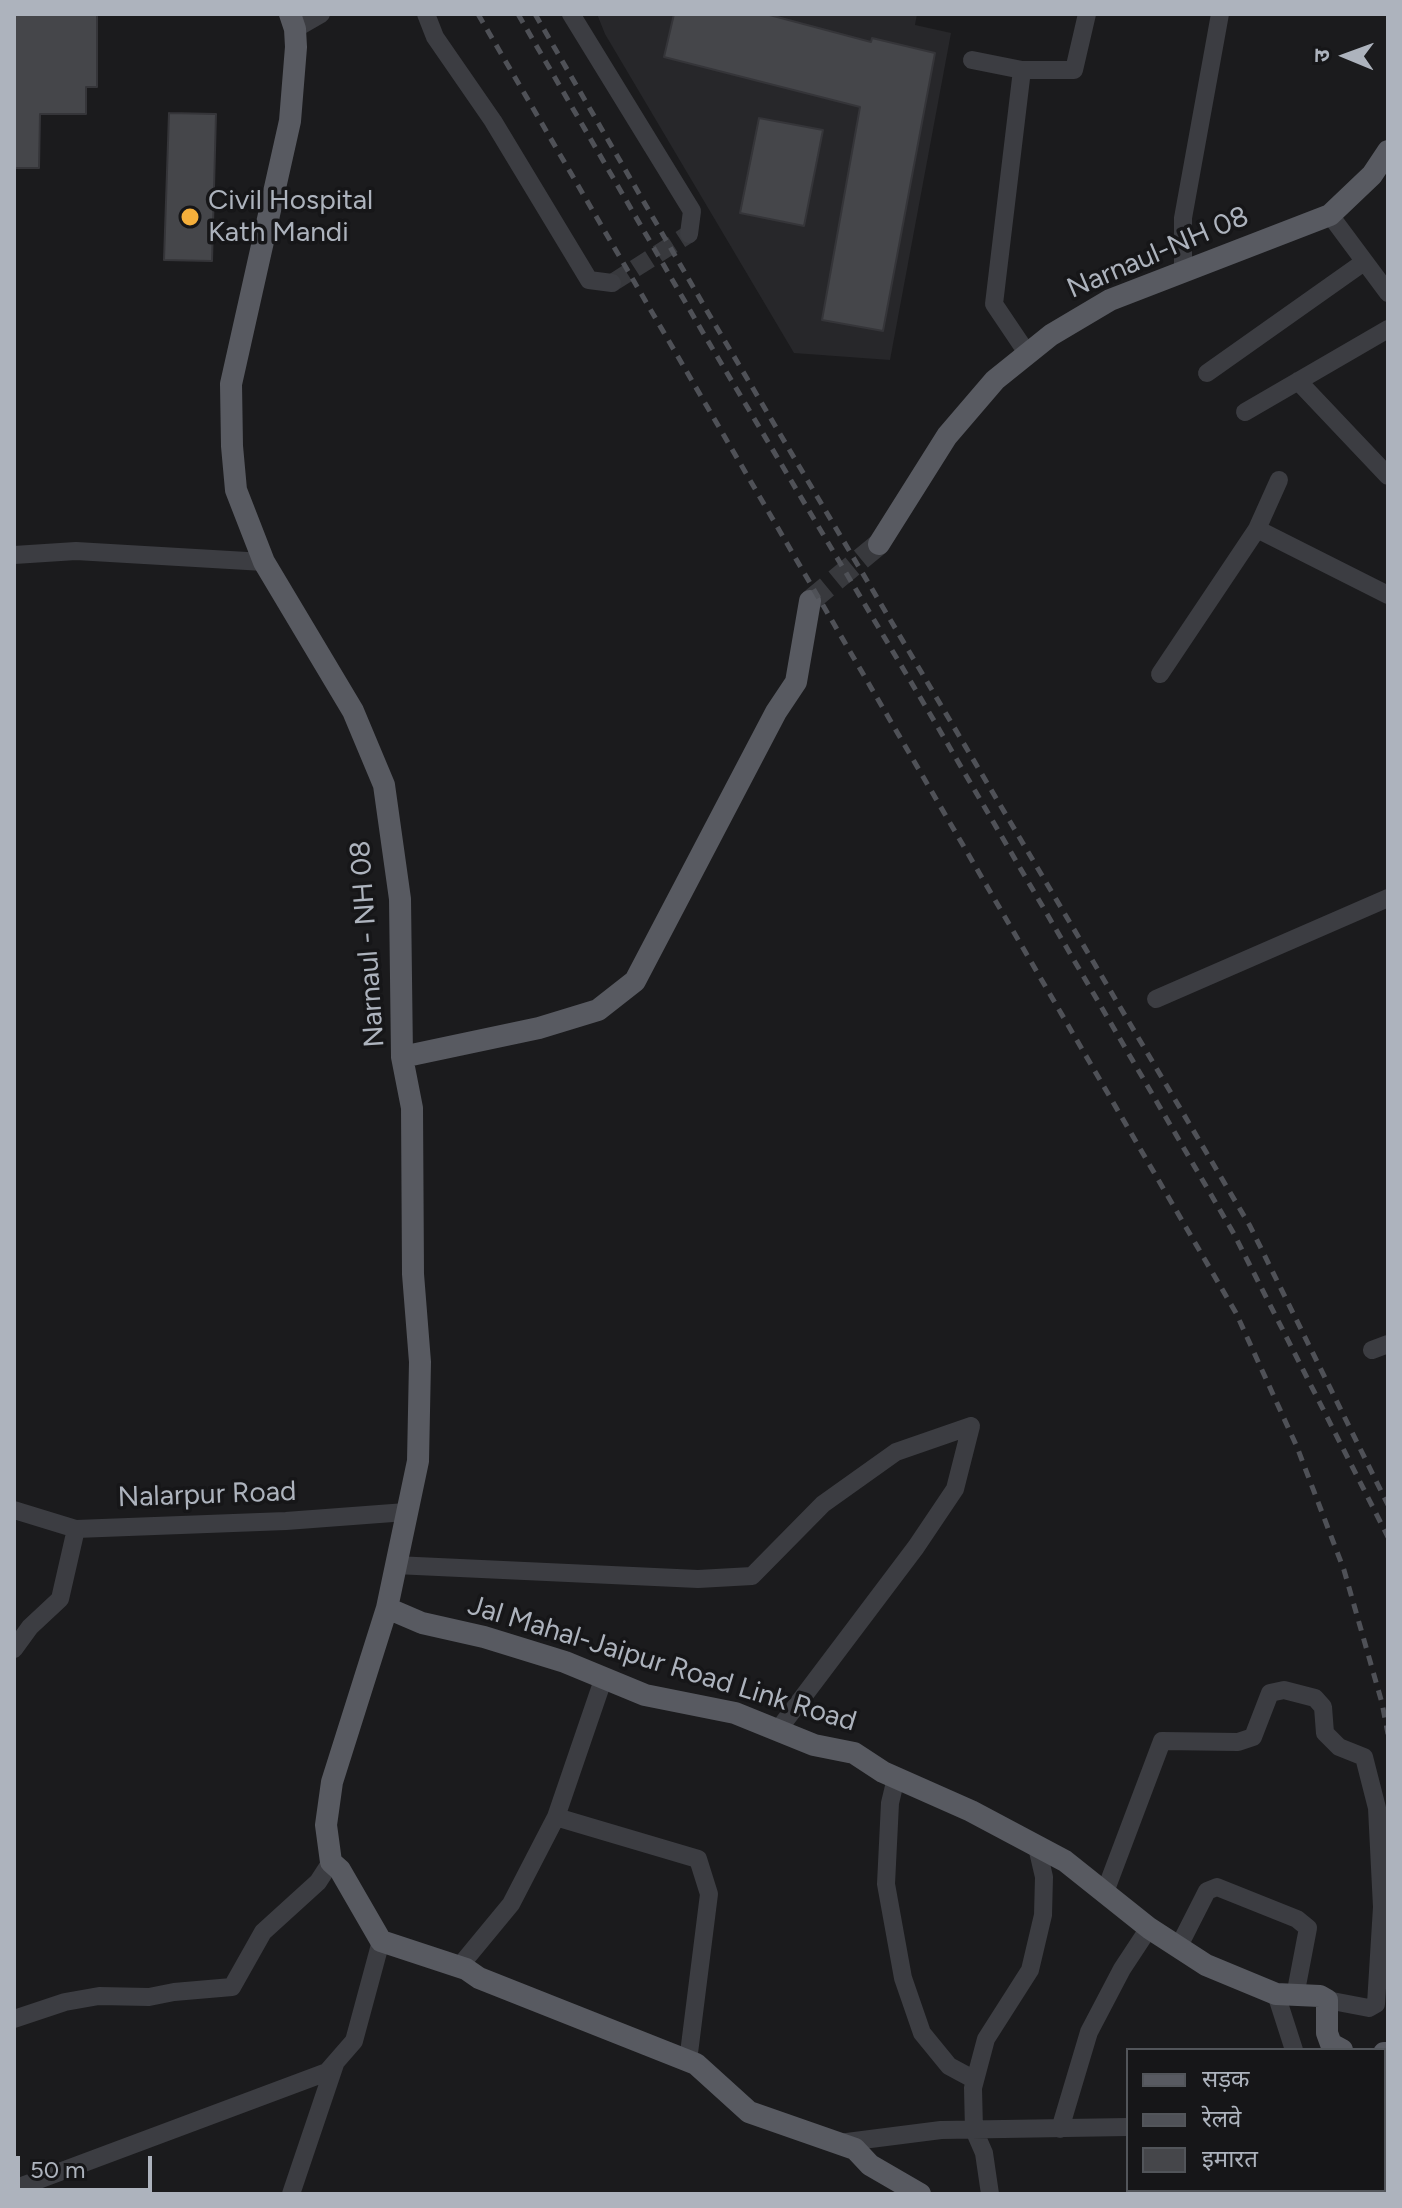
<!DOCTYPE html>
<html>
<head>
<meta charset="utf-8">
<style>
  body { margin:0 }
  #map { position:relative; width:1402px; height:2208px; overflow:hidden; background:#1b1b1d; font-family:Figtree,"Noto Sans Devanagari",sans-serif }
  canvas { display:block }
  .frame { position:absolute; inset:0; border:16px solid #adb3bd; pointer-events:none }
  .legend { position:absolute; left:1126px; top:2048px; width:260px; height:144px; box-sizing:border-box; background:#161618; border:2px solid #52555a; margin:0; padding:10px 14px; list-style:none; font-size:24px; color:#adb3bd }
  .legend li { display:flex; align-items:center; gap:16px; height:40px }
  .legend b { width:40px; border:2px solid #52555a }
  .north { position:absolute; left:1306px; top:16px; width:80px; height:80px; -webkit-text-stroke:6px #161618; paint-order:stroke; rotate:271deg; font-size:22px; font-weight:700; line-height:32px; text-align:center; color:#adb3bd }
  .north::after { content:''; display:block; margin:auto; width:28px; height:36px; background:#adb3bd; clip-path:polygon(50% 0,100% 100%,50% 72%,0 100%) }
  .scale { position:absolute; left:16px; top:2156px; width:136px; height:36px; box-sizing:border-box; border:4px solid #adb3bd; border-top:0; padding-left:10px; font-size:24px; line-height:28px; white-space:nowrap; color:#adb3bd; -webkit-text-stroke:6px #161618; paint-order:stroke }
</style>
</head>
<body>
<div id="map">
<canvas width="1402" height="2208"></canvas>
<div class="frame"></div>
<ul class="legend">
<li><b style="height:10px;background:#585a61"></b>सड़क</li>
<li><b style="height:10px;background:#4f5157"></b>रेलवे</li>
<li><b style="height:22px;background:#45464a"></b>इमारत</li>
</ul>
<div class="north">उ</div>
<div class="scale">50 m</div>
</div>
<script>
const g = document.querySelector('canvas').getContext('2d');
g.lineJoin = 'round';
function fill(path, color) {
  g.fillStyle = color;
  g.fill(path, 'evenodd');
}
function shape(rows) {
  const path = new Path2D();
  for (const r of rows) {
    path.moveTo(r[0], r[1]);
    for (let i = 2; i < r.length; i += 2) path.lineTo(r[i], r[i + 1]);
  }
  return path;
}
function stroke(path, color, width, dash) {
  g.strokeStyle = color;
  g.lineWidth = width;
  g.lineCap = dash ? 'butt' : 'round';
  g.setLineDash(dash || []);
  g.stroke(path);
}
function label(font, color, halo, rows, align = 'center') {
  g.font = font + ' Figtree,sans-serif';
  g.lineWidth = 7;
  g.setLineDash([]);
  g.textBaseline = 'middle';
  g.strokeStyle = halo;
  g.fillStyle = color;
  for (const [text, x, y, turn = 0] of rows) {
    g.save();
    g.translate(x, y);
    g.rotate((+turn || 0) * Math.PI / 180);
    g.textAlign = isNaN(turn) ? turn : align;
    if (halo) g.strokeText(text, 0, 0);
    g.fillText(text, 0, 0);
    g.restore();
  }
}
fill(shape([
  [597,14,917,14,915,25,951,33,890,360,794,353,605,34]
]), '#27272a');
const building = shape([
  [14,14,97,14,97,87,86,87,86,114,40,114,39,168,14,168,14,14],
  [674,14,766,14,871,42,872,38,935,53,883,331,822,320,860,107,664,57,674,14],
  [169,113,216,114,212,261,164,260,169,113],
  [759,118,823,130,804,226,740,213,759,118]
]);
fill(building, '#45464a');
stroke(building, '#353539', 2);
stroke(shape([
  [612,283,689,234]
]), '#38393d', 18, [18, 9]);
stroke(shape([
  [810,601,879,544]
]), '#38393d', 22, [22, 11]);
stroke(shape([
  [426,14,435,37,493,121,589,280,612,283],
  [571,14,692,211,689,234],
  [295,29,321,14],
  [972,60,1022,70,1074,70,1087,14],
  [1022,70,994,304,1027,353],
  [1330,215,1388,293],
  [1183,272,1183,218,1220,14],
  [1207,373,1364,262],
  [1298,381,1388,476],
  [1245,412,1388,329],
  [1257,529,1388,595],
  [14,555,76,551,264,562],
  [1160,674,1257,529,1279,480],
  [1156,999,1388,898],
  [1372,1350,1388,1344],
  [14,1510,76,1529,286,1521,406,1512],
  [395,1565,698,1579,752,1576,823,1504,896,1452,971,1426],
  [14,1649,30,1627,60,1599,76,1529],
  [778,1730,916,1547,955,1489,971,1426],
  [896,1778,890,1803,886,1884,903,1978,922,2033,949,2066,975,2080],
  [556,1817,698,1859,709,1894,688,2061],
  [1105,1892,1162,1741,1238,1742,1253,1737,1270,1693,1284,1690,1315,1698,1323,1707,1325,1733,1339,1747,1364,1757,1377,1808,1382,1907,1376,2004,1369,2008,1327,2000],
  [1178,1948,1207,1891,1217,1887,1297,1919,1308,1928,1295,1996],
  [459,1967,511,1904,556,1817,604,1677],
  [1276,1994,1294,2050],
  [14,2019,65,2002,99,1996,149,1997,174,1992,232,1987,263,1932,318,1882,331,1862],
  [1060,2129,1089,2032,1122,1969,1149,1928],
  [839,2143,941,2130,1128,2127],
  [14,2189,327,2072,354,2041,381,1941],
  [1284,2190,1284,2194],
  [291,2194,335,2064],
  [990,2194,984,2153,974,2130,973,2088,986,2039,1030,1970,1043,1915,1044,1877,1037,1847]
]), '#3c3d42', 18);
stroke(shape([
  [290,14,295,29,296,47,290,121,231,384,232,446,236,490,264,562,353,711,384,785,400,899,402,1057,412,1108,413,1274,420,1362,418,1461,387,1608,332,1782,326,1825,331,1862,340,1870,381,1941,466,1969,479,1978,696,2064,749,2112,855,2149,870,2165,920,2194],
  [879,544,947,436,995,380,1051,335,1110,300,1330,215,1372,175,1388,151],
  [402,1057,539,1028,598,1010,635,981,776,712,796,682,810,601],
  [387,1608,422,1623,484,1637,565,1662,645,1695,735,1713,814,1745,854,1753,883,1772,971,1811,1065,1861,1149,1928,1206,1965,1276,1994,1320,1996,1327,2000,1327,2033,1331,2044,1342,2050],
  [1384,2053,1388,2053]
]), '#585a61', 22);
stroke(shape([
  [478,14,1236,1313,1297,1447,1344,1570,1382,1703,1388,1734],
  [518,14,702,331,936,724,1234,1234,1388,1537],
  [535,14,710,316,1250,1226,1388,1505]
]), '#4f5157', 5, [10, 8]);
for (const [x, y, r, color] of [
  [190,217,10,"#f5af3b"]
]) {
  const dot = new Path2D();
  dot.arc(x, y, r, 0, 2 * Math.PI);
  g.fillStyle = color;
  g.fill(dot);
  stroke(dot, '#161618', 3);
}
label('28px', '#adb3bd', '#161618', [
  ["Civil Hospital",208,201],
  ["Kath Mandi",208,233]
], 'left');
label('28px', '#adb3bd', '#161618', [
  ["Narnaul-NH 08",1158,253,-23],
  ["Narnaul - NH 08",368,944,-94],
  ["Nalarpur Road",207,1495,-2],
  ["Jal Mahal-Jaipur Road Link Road",662,1664,17]
]);
</script>
</body>
</html>
